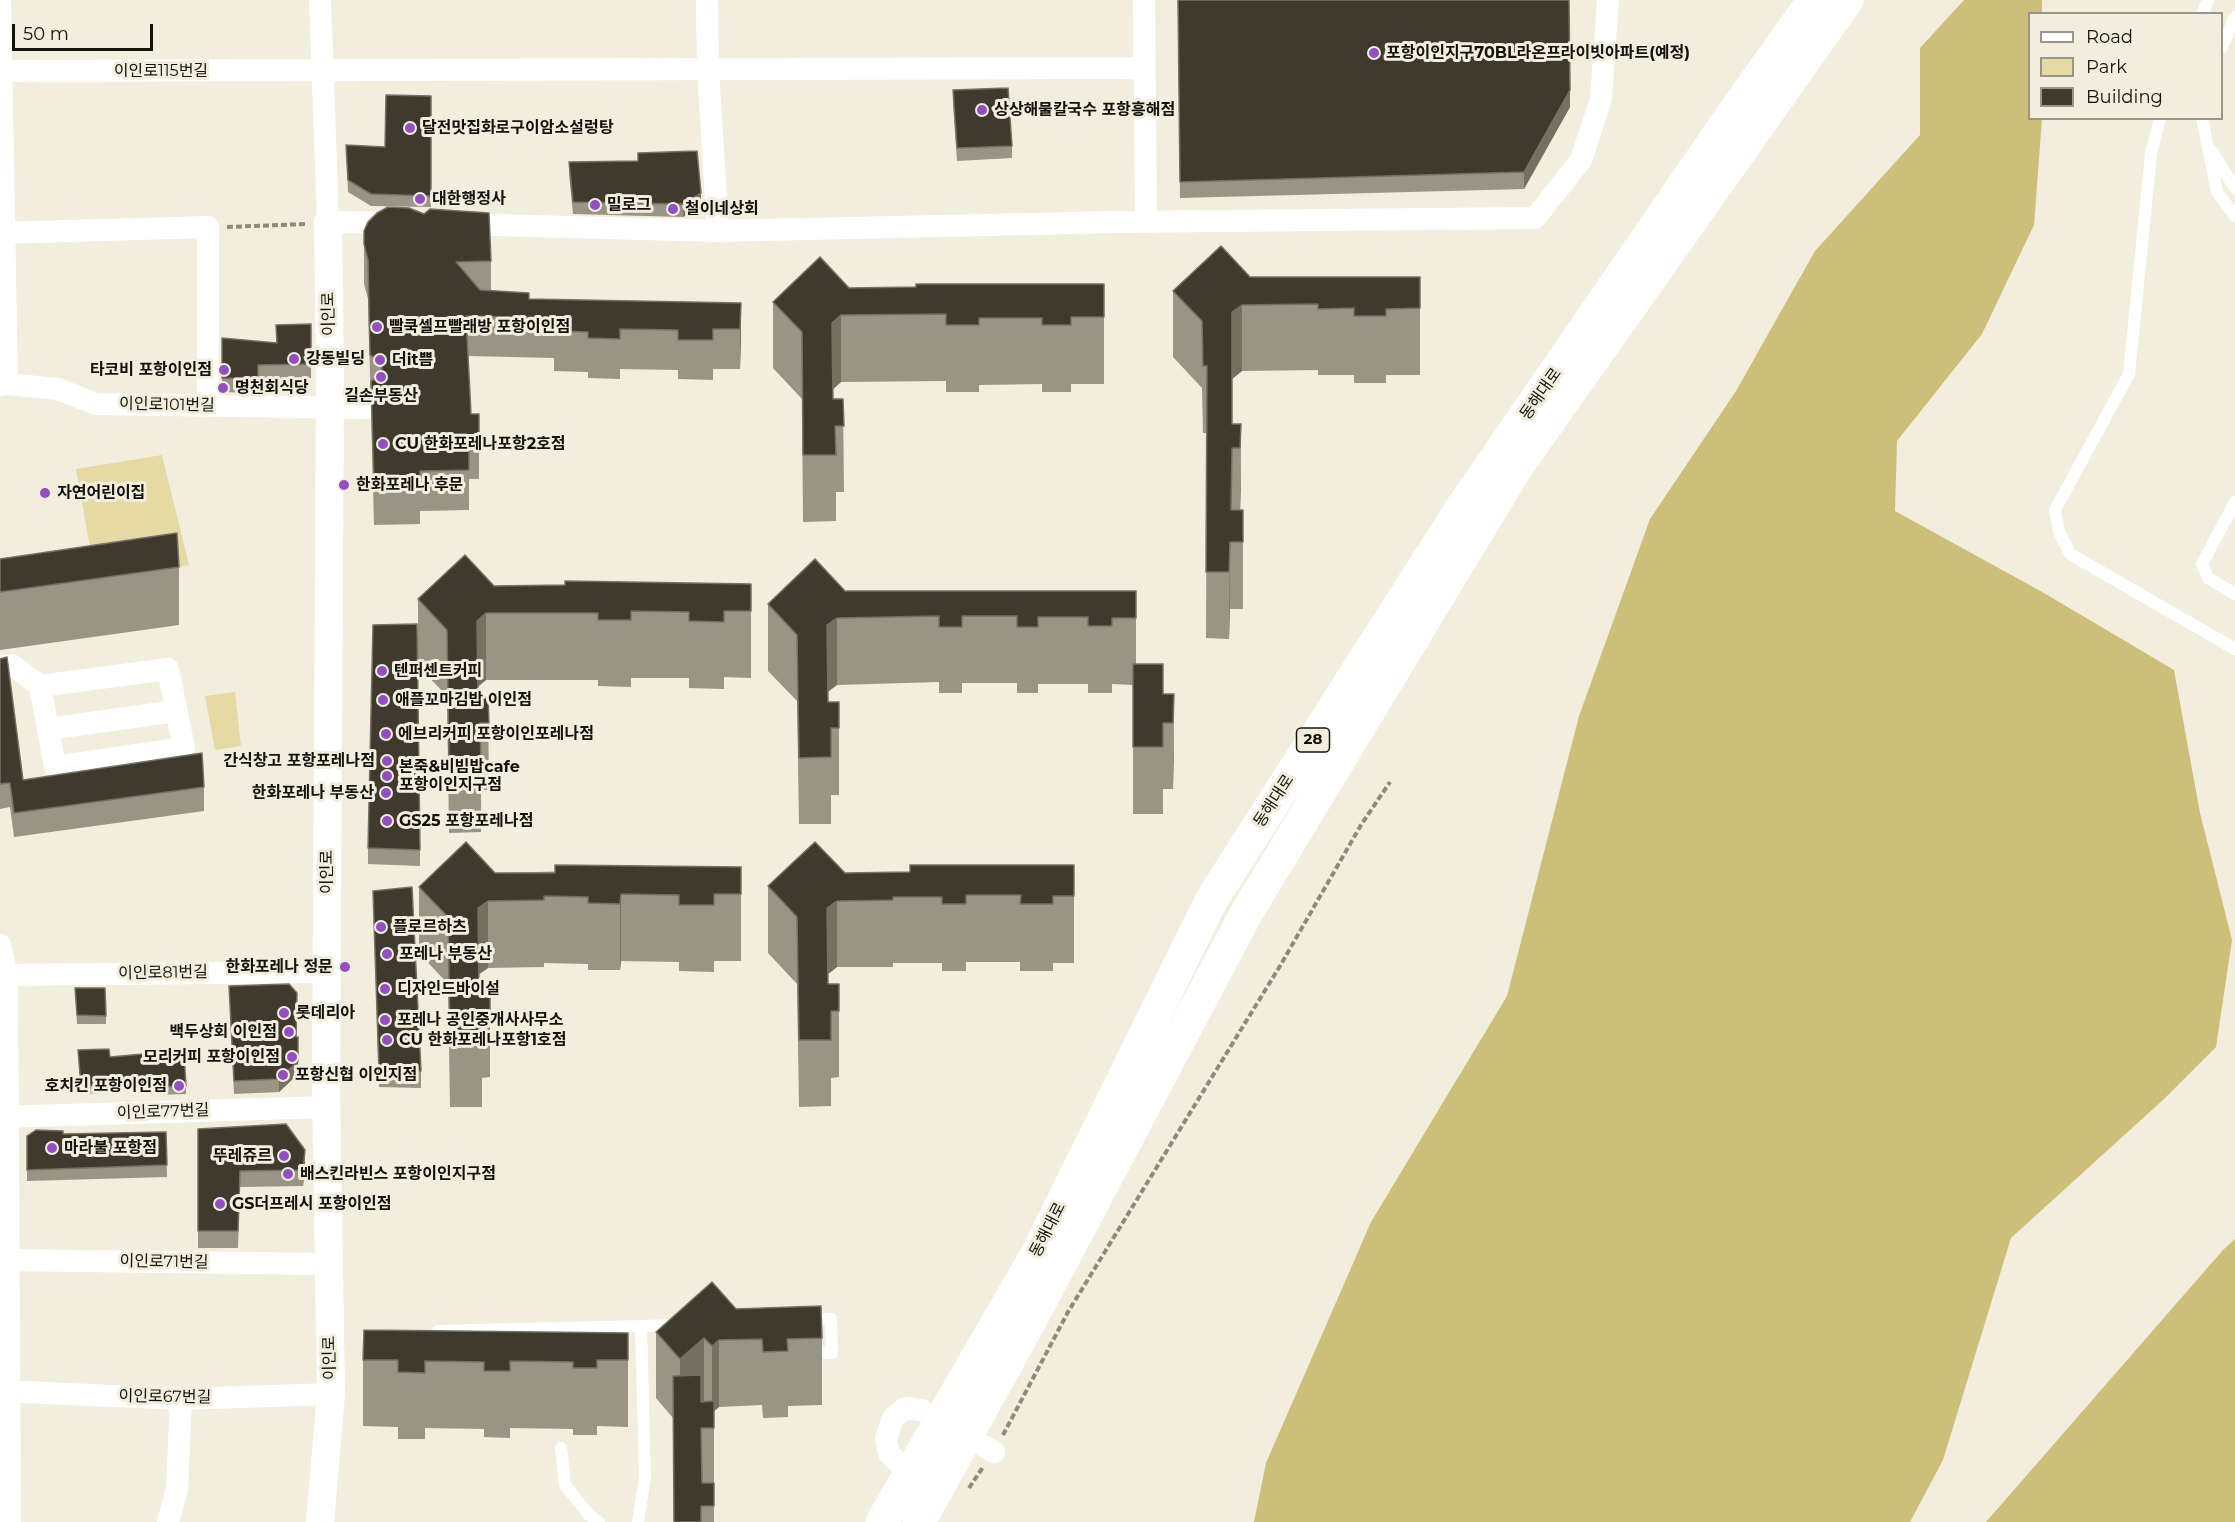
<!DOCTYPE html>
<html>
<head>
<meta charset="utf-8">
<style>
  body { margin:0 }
  #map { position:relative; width:2235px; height:1522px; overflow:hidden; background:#f2eedd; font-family:Montserrat,sans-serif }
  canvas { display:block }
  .legend { position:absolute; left:2028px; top:12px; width:195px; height:108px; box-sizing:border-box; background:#f2eedd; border:2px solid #999689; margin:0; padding:8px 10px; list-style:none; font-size:18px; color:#13120c }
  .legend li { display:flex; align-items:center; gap:12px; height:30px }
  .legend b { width:30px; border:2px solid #999689 }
  .scale { position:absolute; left:12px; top:24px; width:141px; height:27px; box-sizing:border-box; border:3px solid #13120c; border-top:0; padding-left:8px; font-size:18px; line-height:21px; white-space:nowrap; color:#13120c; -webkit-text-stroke:4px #f2eedd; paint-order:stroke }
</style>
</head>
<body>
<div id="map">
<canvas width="2235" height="1522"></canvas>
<ul class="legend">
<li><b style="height:8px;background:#fff"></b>Road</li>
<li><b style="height:16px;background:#e5d9a4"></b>Park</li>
<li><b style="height:16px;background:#3e3b2e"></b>Building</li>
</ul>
<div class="scale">50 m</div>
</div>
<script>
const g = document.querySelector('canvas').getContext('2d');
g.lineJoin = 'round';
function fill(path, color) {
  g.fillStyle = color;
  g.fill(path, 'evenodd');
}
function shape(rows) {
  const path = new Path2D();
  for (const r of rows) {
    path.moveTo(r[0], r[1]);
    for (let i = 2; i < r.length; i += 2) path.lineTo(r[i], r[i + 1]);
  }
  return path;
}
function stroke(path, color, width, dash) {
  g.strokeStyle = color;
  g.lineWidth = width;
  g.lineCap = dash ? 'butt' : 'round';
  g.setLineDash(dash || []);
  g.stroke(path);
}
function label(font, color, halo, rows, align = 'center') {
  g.font = font + ' Montserrat,"Noto Sans KR",sans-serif';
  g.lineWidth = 6;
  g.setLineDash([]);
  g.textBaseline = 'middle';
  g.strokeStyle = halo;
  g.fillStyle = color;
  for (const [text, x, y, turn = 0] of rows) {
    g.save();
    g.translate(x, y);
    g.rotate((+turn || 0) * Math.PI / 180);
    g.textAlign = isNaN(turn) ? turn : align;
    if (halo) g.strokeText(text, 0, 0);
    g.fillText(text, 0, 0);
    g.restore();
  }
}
fill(shape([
  [162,455,189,565,96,581,76,469],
  [235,692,241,746,215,750,205,696]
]), '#e5d9a4');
fill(shape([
  [1964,0,2042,0,2042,13,2030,14,2030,118,2042,119,2034,225,1982,334,1897,441,1895,511,2044,593,2174,670,2200,813,2232,940,2216,1047,2164,1099,2011,1238,1943,1460,1910,1522,1254,1522,1266,1463,1371,1222,1507,996,1579,716,1650,519,1736,391,1815,251,1920,135,1920,48],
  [2235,1239,2235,1522,1986,1522,2223,1250]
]), '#cdbe7a');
stroke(shape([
  [227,227,306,224],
  [1003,1435,1068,1312,1280,966,1361,825,1390,782],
  [969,1488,983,1467]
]), '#8c897d', 4, [6, 3]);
stroke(shape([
  [2202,14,2208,0],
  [2222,47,2235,17],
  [2160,118,2151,154,2129,374,2055,510,2059,532,2070,554,2235,649],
  [2202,118,2217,192,2235,216],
  [2211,150,2235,188],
  [2235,502,2202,564,2208,578,2235,594],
  [805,1320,831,1319,832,1353,808,1353],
  [438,1331,641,1326],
  [561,1448,565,1485,589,1515,599,1522],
  [638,1522,645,1477,641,1326,677,1325]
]), '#fff', 12);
stroke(shape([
  [320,0,328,222,398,223],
  [707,0,708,69,718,231],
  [1144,0,1146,222],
  [0,71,1143,68],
  [458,224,718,231,1117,222,1535,218,1581,160,1601,99,1608,0],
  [0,233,208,227,208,406],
  [7,384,58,389,96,404,369,408],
  [0,385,7,384,0,0],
  [0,667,12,665,40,686,55,767,184,748,168,669,40,686],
  [48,729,176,711],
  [0,945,7,975,10,1522],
  [0,975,326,972],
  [0,1117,326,1107],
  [0,1260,329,1264],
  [0,1391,181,1399,331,1394],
  [982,1445,994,1452],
  [909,1473,889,1454,886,1438,893,1418,905,1408,922,1410],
  [168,1522,177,1489,181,1399]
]), '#fff', 22);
stroke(shape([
  [320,1522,331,1394,326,1090,330,380,328,222]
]), '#fff', 28);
stroke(shape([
  [882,1522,1037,1254,1212,899,1463,506,1734,112,1814,0],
  [919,1522,1030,1321,1247,912,1516,468,1847,0]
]), '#fff', 33);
fill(shape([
  [1178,0,1570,107,1524,189,1180,198],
  [953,90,1012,146,1012,158,957,161,953,103],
  [431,96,431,207,371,206,348,192,346,145,385,147],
  [638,153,701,206,683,217,573,214,569,174,569,162,638,161],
  [364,231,491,261,491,290,529,299,741,303,740,369,713,369,713,380,678,379,678,370,620,369,620,379,588,378,588,372,554,371,554,358,468,356,471,414,479,414,479,479,469,479,469,510,420,511,420,524,374,525,368,299,364,284],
  [1250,277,1420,277,1420,375,1386,375,1386,383,1354,383,1354,375,1318,375,1318,370,1242,371,1232,379,1232,424,1241,424,1240,510,1243,510,1243,609,1230,609,1229,639,1206,638,1207,433,1203,433,1202,388,1173,357,1173,291],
  [1104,284,1104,384,1071,384,1071,392,1042,392,1042,384,979,385,979,392,946,392,946,381,841,382,833,389,833,399,843,399,844,492,836,492,836,521,803,522,802,399,773,368,773,302,849,288],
  [311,324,311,378,258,379,258,393,222,392,222,338,276,343,276,325],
  [0,559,179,567,179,625,0,650],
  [751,584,751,678,724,677,724,689,689,688,689,678,631,678,631,687,598,686,598,680,486,680,478,687,478,697,488,697,489,790,481,790,481,832,449,833,447,696,418,666,418,599,494,586],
  [845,591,1136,591,1136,664,1163,694,1174,694,1173,789,1163,789,1163,814,1133,814,1133,685,1112,684,1112,693,1088,693,1088,684,1038,684,1038,693,1017,693,1017,683,962,683,962,693,939,693,939,682,837,685,828,692,828,702,839,728,839,795,831,795,831,824,799,824,797,701,768,671,768,604],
  [0,659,23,780,204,787,204,811,14,837,10,807,0,809],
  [368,848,420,850,420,866,368,864],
  [1074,865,1074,963,1053,963,1053,971,1020,971,1020,962,966,962,966,971,942,971,942,963,893,963,893,967,837,967,828,974,828,984,839,984,839,1077,831,1078,831,1106,799,1107,797,984,768,953,768,886,845,873,910,872],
  [741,867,741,961,714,961,714,972,679,971,679,962,621,961,620,970,588,970,588,964,544,963,544,967,488,968,479,974,479,985,490,1011,490,1077,482,1078,482,1107,450,1107,448,984,419,953,419,887,495,873],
  [373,891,421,1071,421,1088,379,1087],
  [229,986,296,1037,298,1074,279,1092,234,1094],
  [75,988,106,1016,106,1024,77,1024],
  [78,1050,110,1057,186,1086,186,1094,155,1095,155,1091,110,1090,110,1093,81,1094],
  [198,1129,305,1166,303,1186,240,1187,238,1248,198,1248],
  [166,1132,167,1177,27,1181,27,1136,63,1134],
  [736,1309,822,1338,822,1405,788,1406,788,1417,763,1418,762,1405,719,1407,714,1411,714,1522,674,1522,673,1418,656,1398,656,1332],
  [628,1333,628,1427,597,1426,597,1435,573,1435,573,1429,510,1428,510,1438,484,1437,484,1429,425,1428,425,1439,398,1439,398,1427,363,1426,363,1360]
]), '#989486');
fill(shape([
  [1570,90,1570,107,1524,189,1524,172],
  [701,193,701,206,683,217,683,204],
  [741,303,741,342,740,369,740,329],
  [1242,305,1242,371,1232,379,1231,542,1232,312],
  [841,315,841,382,832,390,832,323],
  [1241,424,1241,491,1240,515],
  [1230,542,1230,609,1229,639],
  [486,613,486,680,477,687,477,621],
  [837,618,837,685,827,692,827,625],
  [1174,694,1174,761,1173,789],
  [621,894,621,961,620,970,620,904],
  [488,901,488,968,478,975,478,908],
  [837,901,837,967,827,975,827,908],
  [298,1037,298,1074,279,1092,279,1079],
  [305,1150,305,1166,303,1186,303,1170],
  [704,1338,704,1404,680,1426,680,1359],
  [719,1340,719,1407,712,1413,712,1346]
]), '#747162');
const building = shape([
  [1178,0,1569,0,1570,90,1524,172,1180,182,1178,0],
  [1008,88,1012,146,957,148,953,90,1008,88],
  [386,95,431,96,431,196,371,194,348,180,346,145,385,147,386,95],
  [697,151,701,193,683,204,573,202,569,162,638,161,638,153,697,151],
  [388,207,409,208,424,214,430,209,489,213,491,261,456,262,480,290,529,293,529,299,741,303,740,329,713,329,713,340,678,340,678,330,620,329,620,339,588,338,588,332,554,331,555,318,466,316,471,414,479,414,479,440,469,439,469,470,420,471,420,484,374,485,371,381,380,376,382,368,380,361,370,355,368,260,364,244,364,231,368,222,377,213,388,207],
  [1221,246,1250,277,1420,277,1420,308,1386,309,1386,316,1354,316,1354,308,1318,309,1318,304,1242,305,1232,312,1232,424,1241,424,1240,448,1232,448,1231,510,1243,510,1243,542,1230,542,1229,572,1206,572,1207,366,1203,366,1202,321,1173,291,1221,246],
  [820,257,849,288,916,287,916,284,1104,284,1104,317,1071,317,1071,325,1042,325,1042,318,979,318,979,325,946,325,946,314,841,315,832,323,833,399,843,399,844,426,835,426,836,455,803,455,802,332,773,302,820,257],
  [311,324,311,364,258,365,258,379,222,378,222,338,277,343,276,325,311,324],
  [177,533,179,567,0,592,0,559,177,533],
  [465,555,494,586,565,585,565,581,751,584,751,611,724,611,724,622,689,621,689,612,631,611,631,620,598,620,598,613,486,613,477,621,478,697,488,697,489,723,480,723,481,765,449,766,447,630,418,599,465,555],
  [815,559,845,591,1136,591,1136,618,1112,618,1112,626,1088,626,1088,617,1038,617,1038,627,1017,627,1017,616,962,616,962,627,939,627,939,616,837,618,827,625,828,702,839,702,839,728,831,728,831,757,799,758,797,635,768,604,815,559],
  [417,624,420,850,368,848,373,625,417,624],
  [7,657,23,780,202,753,204,787,14,813,10,783,0,784,0,659,7,657],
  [1133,664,1163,664,1163,694,1174,694,1173,723,1163,723,1163,747,1133,747,1133,664],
  [466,842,495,873,555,873,555,865,741,867,741,894,714,894,714,905,679,905,679,895,621,894,620,904,588,903,588,897,544,896,544,900,488,901,478,908,479,985,490,984,490,1011,482,1011,482,1040,450,1041,448,917,419,887,466,842],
  [815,842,845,873,910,872,910,865,1074,865,1074,896,1053,896,1053,904,1020,904,1021,895,966,895,966,904,942,904,942,897,893,897,893,900,837,901,827,908,828,984,839,984,839,1011,831,1011,831,1040,799,1040,797,917,768,886,815,842],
  [412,887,421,1071,379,1071,373,891,412,887],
  [289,984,297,993,296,1037,298,1037,298,1061,279,1079,234,1081,229,986,289,984],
  [75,988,105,988,106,1016,77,1015,75,988],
  [109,1049,110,1057,154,1053,184,1054,186,1086,155,1087,155,1083,110,1082,110,1084,81,1086,78,1050,109,1049],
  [286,1124,305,1150,303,1170,240,1171,238,1231,198,1231,198,1129,286,1124],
  [36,1130,63,1131,63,1134,166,1132,167,1165,27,1170,27,1136,36,1130],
  [712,1282,736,1309,821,1306,822,1338,787,1339,788,1351,763,1352,762,1339,719,1340,712,1346,704,1338,680,1359,656,1332,712,1282],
  [364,1330,628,1333,628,1360,597,1360,597,1368,573,1368,573,1362,510,1361,510,1371,484,1371,484,1362,425,1361,425,1373,398,1372,398,1360,363,1360,364,1330],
  [701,1375,701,1402,714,1401,714,1428,701,1428,702,1483,714,1483,714,1506,701,1506,701,1522,674,1522,673,1376,701,1375]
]);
fill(building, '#3e3b2e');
stroke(building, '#747162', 1.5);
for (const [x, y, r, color] of [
  [1374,53,6,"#934ec2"],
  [982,110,6,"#934ec2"],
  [410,128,6,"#934ec2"],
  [420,199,6,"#934ec2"],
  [595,205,6,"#934ec2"],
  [673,209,6,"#934ec2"],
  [377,327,6,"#934ec2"],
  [294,359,6,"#934ec2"],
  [380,360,6,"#934ec2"],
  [224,370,6,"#934ec2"],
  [381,377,6,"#934ec2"],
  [223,388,6,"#934ec2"],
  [383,444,6,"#934ec2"],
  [344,485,6,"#934ec2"],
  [45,493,6,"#934ec2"],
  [382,671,6,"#934ec2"],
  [383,700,6,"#934ec2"],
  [386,734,6,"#934ec2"],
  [387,761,6,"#934ec2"],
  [387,776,6,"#934ec2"],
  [386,793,6,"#934ec2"],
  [387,821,6,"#934ec2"],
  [381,927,6,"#934ec2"],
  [387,954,6,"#934ec2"],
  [345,967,6,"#934ec2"],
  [385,989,6,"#934ec2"],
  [284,1013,6,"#934ec2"],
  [385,1020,6,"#934ec2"],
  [289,1032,6,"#934ec2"],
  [387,1040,6,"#934ec2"],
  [292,1057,6,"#934ec2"],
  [283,1075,6,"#934ec2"],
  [179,1086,6,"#934ec2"],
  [52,1148,6,"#934ec2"],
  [284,1156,6,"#934ec2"],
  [288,1174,6,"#934ec2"],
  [220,1204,6,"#934ec2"]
]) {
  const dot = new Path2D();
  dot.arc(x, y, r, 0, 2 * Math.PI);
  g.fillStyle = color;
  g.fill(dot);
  stroke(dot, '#f2eedd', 2);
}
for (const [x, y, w] of [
  [1313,740,33]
]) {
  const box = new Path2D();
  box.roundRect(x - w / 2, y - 12, w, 24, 4.5);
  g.fillStyle = '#f2eedd';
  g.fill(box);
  stroke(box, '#13120c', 1.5);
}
label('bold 15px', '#13120c', null, [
  ["28",1313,740]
]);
label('bold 16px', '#13120c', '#f2eedd', [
  ["포항이인지구70BL라온프라이빗아파트(예정)",1386,53],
  ["상상해물칼국수 포항흥해점",994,110],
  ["달전맛집화로구이암소설렁탕",422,128],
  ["대한행정사",432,199],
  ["밀로그",607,205],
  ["철이네상회",685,209],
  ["빨쿡셀프빨래방 포항이인점",389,327],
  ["강동빌딩",306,359],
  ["더it쁨",392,360],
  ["타코비 포항이인점",212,370,"right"],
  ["명천회식당",235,388],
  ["길손부동산",381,396,"center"],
  ["CU 한화포레나포항2호점",395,444],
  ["한화포레나 후문",356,485],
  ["자연어린이집",57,493],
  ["텐퍼센트커피",394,671],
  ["애플꼬마김밥 이인점",395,700],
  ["에브리커피 포항이인포레나점",398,734],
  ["간식창고 포항포레나점",375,761,"right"],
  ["본죽&비빔밥cafe",399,767],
  ["포항이인지구점",399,785],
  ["한화포레나 부동산",374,793,"right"],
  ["GS25 포항포레나점",399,821],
  ["플로르하츠",393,927],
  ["포레나 부동산",399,954],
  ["한화포레나 정문",333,967,"right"],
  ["디자인드바이설",397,989],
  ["롯데리아",296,1013],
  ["포레나 공인중개사사무소",397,1020],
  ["백두상회 이인점",277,1032,"right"],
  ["CU 한화포레나포항1호점",399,1040],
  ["모리커피 포항이인점",280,1057,"right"],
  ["포항신협 이인지점",295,1075],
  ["호치킨 포항이인점",167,1086,"right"],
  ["마라불 포항점",64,1148],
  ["뚜레쥬르",272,1156,"right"],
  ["배스킨라빈스 포항이인지구점",300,1174],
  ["GS더프레시 포항이인점",232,1204]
], 'left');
label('16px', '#13120c', '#f2eedd', [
  ["이인로115번길",161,71],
  ["이인로",329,314,-91],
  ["동해대로",1541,394,-55],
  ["이인로101번길",167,405,1],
  ["동해대로",1274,801,-57],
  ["이인로",327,872,-90],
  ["이인로81번길",163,973,-1],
  ["이인로77번길",163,1112,-2],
  ["동해대로",1048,1230,-63],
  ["이인로71번길",164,1262,1],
  ["이인로",330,1358,-91],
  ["이인로67번길",165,1397,1]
]);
</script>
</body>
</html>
